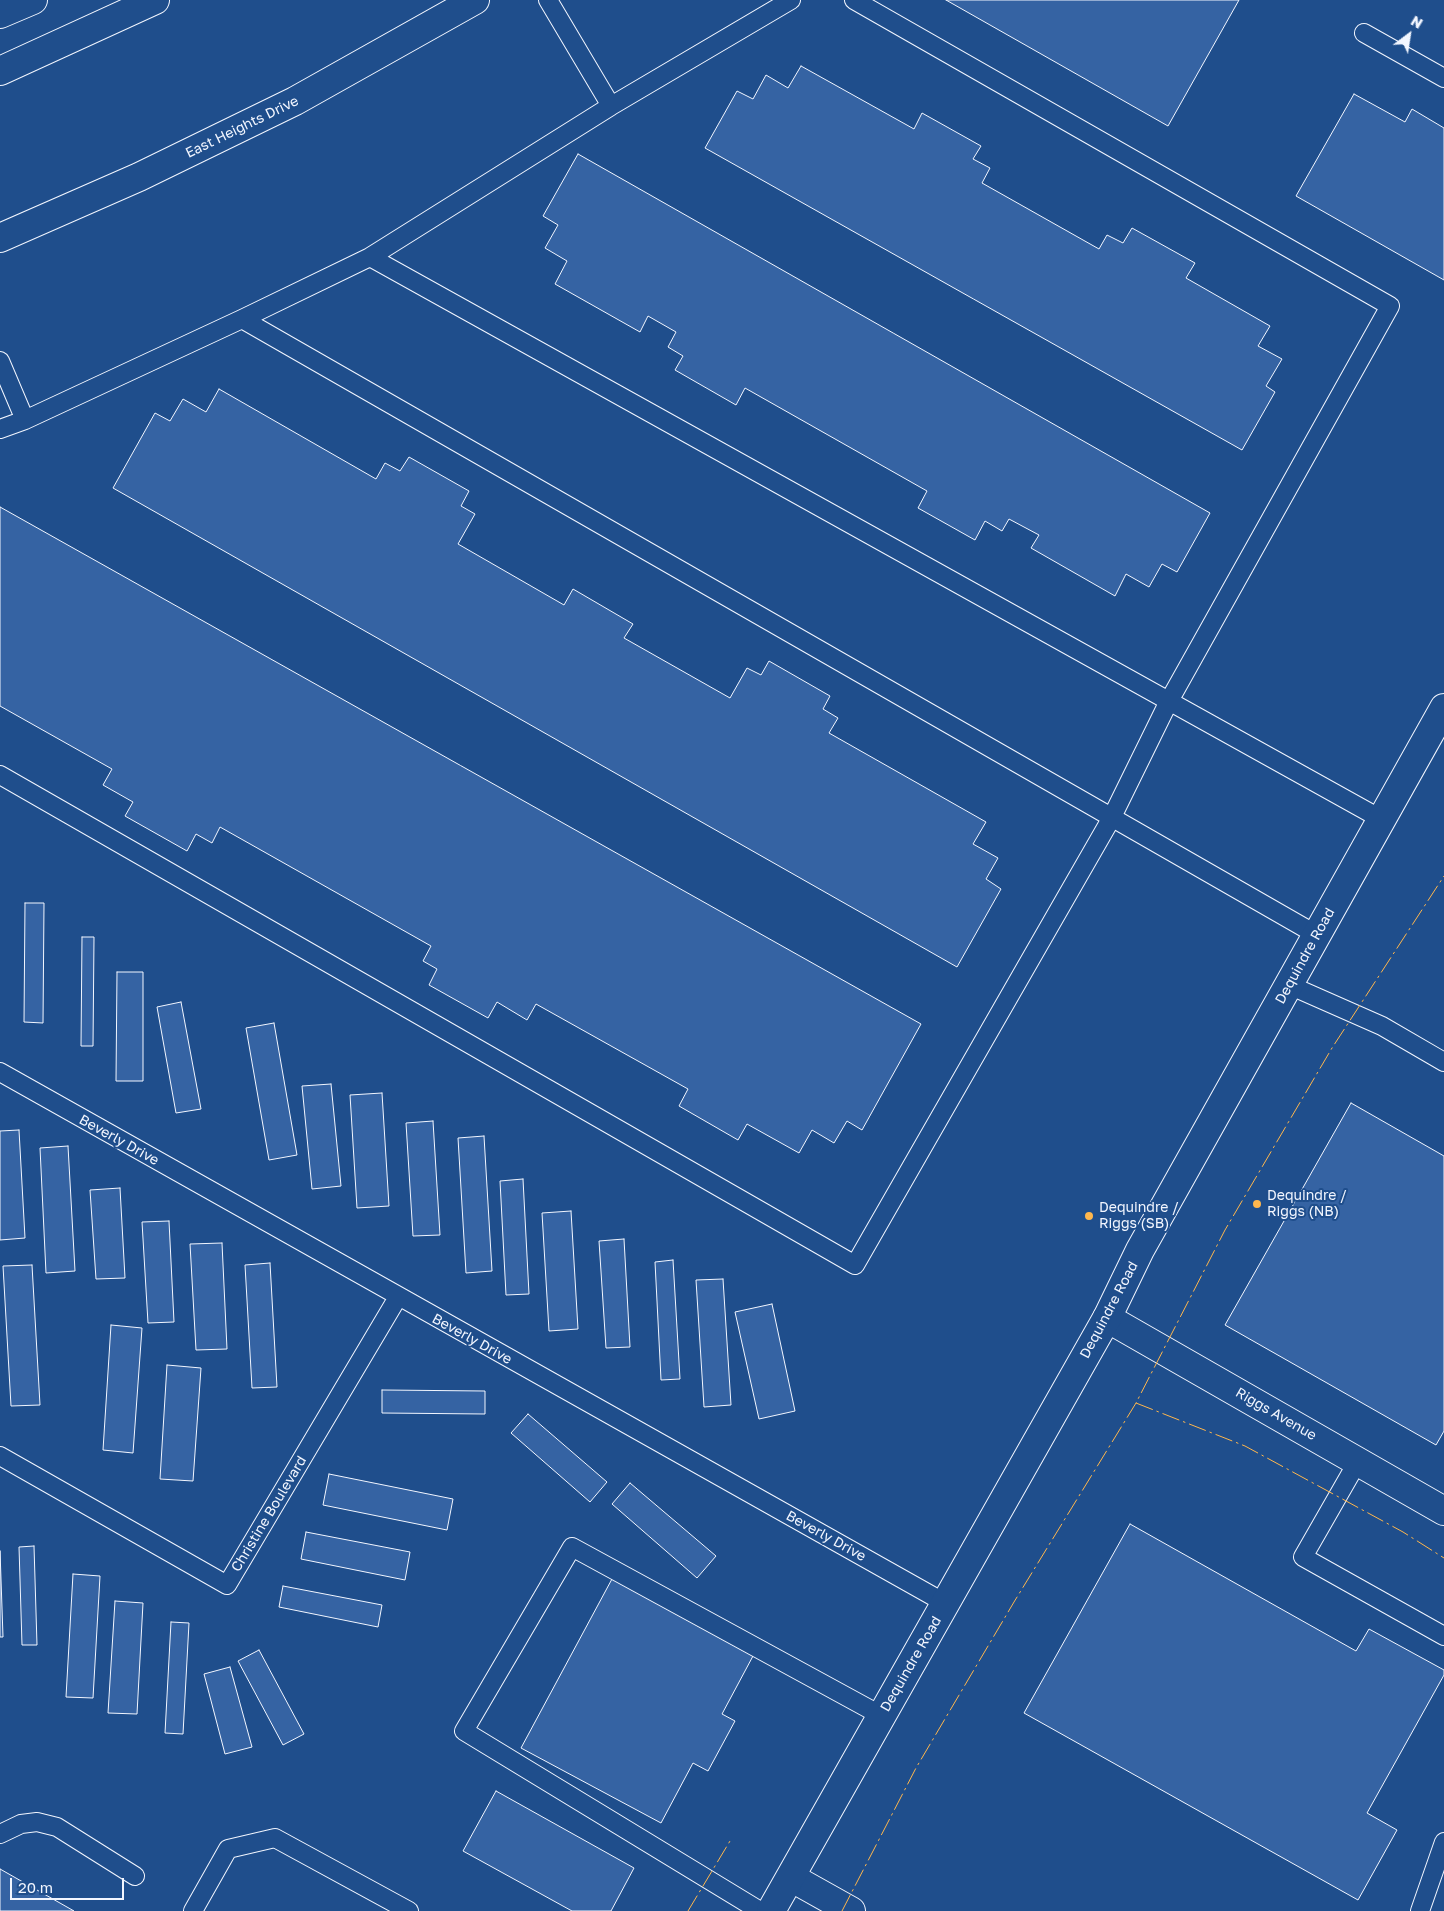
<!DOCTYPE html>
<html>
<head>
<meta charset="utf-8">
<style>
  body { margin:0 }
  #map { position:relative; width:1444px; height:1911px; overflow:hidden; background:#1f4e8c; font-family:"Golos Text",sans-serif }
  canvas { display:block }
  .north { position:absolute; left:1384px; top:10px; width:50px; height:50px; -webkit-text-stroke:4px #1f4e8c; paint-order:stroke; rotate:31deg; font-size:14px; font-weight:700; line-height:20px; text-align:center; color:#f2f6ff }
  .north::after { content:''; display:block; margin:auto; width:18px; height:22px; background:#f2f6ff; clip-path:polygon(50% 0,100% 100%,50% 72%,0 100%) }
  .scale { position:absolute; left:10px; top:1878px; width:114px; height:22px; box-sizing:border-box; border:2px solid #f2f6ff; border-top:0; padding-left:6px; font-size:15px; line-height:18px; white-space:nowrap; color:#f2f6ff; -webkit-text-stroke:4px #1f4e8c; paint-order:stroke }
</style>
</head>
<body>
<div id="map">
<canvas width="1444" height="1911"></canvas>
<div class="north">N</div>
<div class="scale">20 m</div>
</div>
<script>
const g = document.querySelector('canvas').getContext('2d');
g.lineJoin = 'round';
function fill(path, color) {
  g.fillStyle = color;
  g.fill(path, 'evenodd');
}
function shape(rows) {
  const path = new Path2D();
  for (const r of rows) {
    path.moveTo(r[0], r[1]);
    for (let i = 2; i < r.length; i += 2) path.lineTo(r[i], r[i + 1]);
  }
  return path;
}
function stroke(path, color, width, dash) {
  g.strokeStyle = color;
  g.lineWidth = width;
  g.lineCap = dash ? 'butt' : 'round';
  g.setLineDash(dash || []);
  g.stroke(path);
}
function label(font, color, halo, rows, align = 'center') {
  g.font = font + ' "Golos Text",sans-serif';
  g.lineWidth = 4;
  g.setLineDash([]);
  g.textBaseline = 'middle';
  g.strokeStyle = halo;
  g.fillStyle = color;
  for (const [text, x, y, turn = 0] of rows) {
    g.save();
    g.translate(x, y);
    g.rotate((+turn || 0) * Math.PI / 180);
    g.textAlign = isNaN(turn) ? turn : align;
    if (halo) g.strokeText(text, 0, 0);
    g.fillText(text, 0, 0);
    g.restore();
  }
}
const building = shape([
  [946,0,1239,0,1168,126,946,0],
  [801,66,914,129,922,113,981,146,973,159,990,168,982,183,1099,249,1107,235,1123,243,1132,228,1195,263,1186,278,1270,326,1258,346,1282,359,1266,386,1275,392,1242,450,705,148,737,91,753,99,766,75,788,88,801,66],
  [1354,94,1405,122,1412,109,1444,128,1444,280,1296,196,1354,94],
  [578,154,1210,513,1177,572,1162,564,1149,587,1126,574,1115,596,1031,548,1039,535,1009,519,1002,531,985,521,975,540,918,508,927,491,745,388,736,405,675,370,683,356,668,347,676,332,648,316,640,332,555,284,567,261,545,248,558,225,543,216,578,154],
  [219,389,376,479,385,463,400,471,409,457,469,491,461,506,475,514,458,544,564,605,573,589,633,624,624,638,730,698,747,668,761,675,769,661,830,696,823,709,838,718,829,733,986,822,973,844,998,858,986,879,1001,889,957,967,113,488,155,413,170,421,183,399,206,412,219,389],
  [0,507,921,1024,862,1130,847,1121,834,1143,812,1130,799,1153,747,1124,738,1140,679,1106,688,1089,536,1004,527,1020,497,1002,488,1018,429,985,437,969,423,961,431,946,220,827,212,843,196,834,187,851,125,816,133,802,103,785,112,769,0,706,0,507],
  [25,903,44,903,43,1023,24,1022,25,903],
  [82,937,94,937,93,1046,81,1046,82,937],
  [117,972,143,972,143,1081,116,1081,117,972],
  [181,1002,201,1109,176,1113,157,1007,181,1002],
  [274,1023,297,1155,269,1160,246,1028,274,1023],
  [331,1084,341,1186,312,1189,302,1086,331,1084],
  [382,1093,389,1206,357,1208,350,1095,382,1093],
  [1351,1103,1444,1156,1444,1431,1436,1445,1225,1325,1351,1103],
  [433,1121,440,1235,413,1236,406,1123,433,1121],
  [19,1130,25,1238,0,1240,0,1131,19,1130],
  [484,1136,492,1271,466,1273,458,1138,484,1136],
  [68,1146,75,1271,46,1273,40,1148,68,1146],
  [523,1179,529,1294,506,1295,500,1181,523,1179],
  [120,1188,125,1278,96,1279,90,1190,120,1188],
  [571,1211,578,1329,549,1331,542,1213,571,1211],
  [169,1221,174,1322,148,1323,142,1222,169,1221],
  [624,1239,630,1347,606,1348,599,1241,624,1239],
  [222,1243,227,1349,196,1350,190,1244,222,1243],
  [673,1260,680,1379,661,1380,655,1262,673,1260],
  [270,1263,277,1387,252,1388,245,1265,270,1263],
  [32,1265,40,1405,11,1406,3,1266,32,1265],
  [723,1279,731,1405,704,1407,696,1280,723,1279],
  [772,1304,795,1411,759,1419,735,1312,772,1304],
  [111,1325,142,1328,133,1453,103,1450,111,1325],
  [167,1365,201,1368,193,1481,160,1479,167,1365],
  [382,1390,485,1391,485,1414,382,1413,382,1390],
  [528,1414,607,1482,590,1502,511,1433,528,1414],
  [329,1474,453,1499,447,1530,323,1505,329,1474],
  [630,1483,716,1556,697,1578,612,1504,630,1483],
  [1130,1524,1356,1651,1369,1629,1444,1670,1444,1675,1367,1813,1397,1830,1358,1900,1024,1713,1130,1524],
  [306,1532,410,1552,405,1580,301,1559,306,1532],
  [34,1546,37,1645,22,1645,19,1547,34,1546],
  [0,1551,3,1637,0,1637,0,1551],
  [73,1574,100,1576,93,1698,66,1697,73,1574],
  [612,1579,753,1656,722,1714,735,1721,708,1771,693,1763,661,1823,521,1748,612,1579],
  [283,1586,382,1605,378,1627,279,1607,283,1586],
  [115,1601,143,1603,137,1714,108,1713,115,1601],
  [171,1622,189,1623,183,1734,165,1733,171,1622],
  [259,1650,304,1734,283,1745,238,1661,259,1650],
  [230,1667,252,1747,225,1754,204,1674,230,1667],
  [496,1791,634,1868,611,1911,572,1911,463,1851,496,1791],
  [0,1869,74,1911,0,1911,0,1869]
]);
fill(building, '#3563a3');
stroke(building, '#f2f6ff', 1);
const lane = shape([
  [548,0,611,106],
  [1364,33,1444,78],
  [370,257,1381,819],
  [242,319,1317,935],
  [0,361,25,420],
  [0,429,25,420,242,319,370,257,611,106,791,0],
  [0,775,855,1265,1111,819,1169,701,1390,306,854,0],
  [1289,985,1382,1026,1444,1062],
  [0,1072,945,1603],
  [0,1456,227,1585,398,1297],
  [1358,1461,1303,1557,1444,1636],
  [0,1834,21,1824,37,1822,57,1827,135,1876],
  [193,1911,228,1849,275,1838,409,1911],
  [760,1911,464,1731,572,1547,882,1716],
  [1420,1911,1444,1842]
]);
const street = shape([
  [1107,1318,1444,1511],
  [792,1878,851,1911]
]);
const secondary = shape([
  [0,238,139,177,295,101,475,0],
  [771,1911,1107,1318,1140,1250,1444,708]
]);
const highway = shape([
  [0,14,33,0],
  [0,71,155,0]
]);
stroke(lane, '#f2f6ff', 20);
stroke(street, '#f2f6ff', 30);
stroke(secondary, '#f2f6ff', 30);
stroke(highway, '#f2f6ff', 30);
stroke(lane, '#1f4e8c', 18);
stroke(street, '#1f4e8c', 28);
stroke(secondary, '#1f4e8c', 28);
stroke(highway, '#1f4e8c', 28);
stroke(shape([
  [1136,1403,1245,1446,1403,1532,1444,1558],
  [688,1911,730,1841],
  [842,1911,916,1768,1014,1602,1136,1403,1225,1230,1332,1048,1444,876]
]), '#ffb74d', 1, [18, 4, 2.5, 4]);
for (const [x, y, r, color] of [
  [1257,1204,5,"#ffb74d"],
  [1089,1216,5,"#ffb74d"]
]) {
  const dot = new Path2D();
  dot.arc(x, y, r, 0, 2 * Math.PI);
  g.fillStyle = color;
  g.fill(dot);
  stroke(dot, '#1f4e8c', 2);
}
label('14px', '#f2f6ff', '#1f4e8c', [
  ["East Heights Drive",242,127,-26],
  ["Dequindre Road",1305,956,-61],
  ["Beverly Drive",119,1140,29],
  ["Dequindre Road",1109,1310,-62],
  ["Beverly Drive",472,1339,29],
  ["Riggs Avenue",1276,1414,30],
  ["Christine Boulevard",269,1514,-59],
  ["Beverly Drive",826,1536,29],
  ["Dequindre Road",911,1664,-60]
]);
label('14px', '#f2f6ff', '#1f4e8c', [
  ["Dequindre /",1267,1196],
  ["Riggs (NB)",1267,1212],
  ["Dequindre /",1099,1208],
  ["Riggs (SB)",1099,1224]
], 'left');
</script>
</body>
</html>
